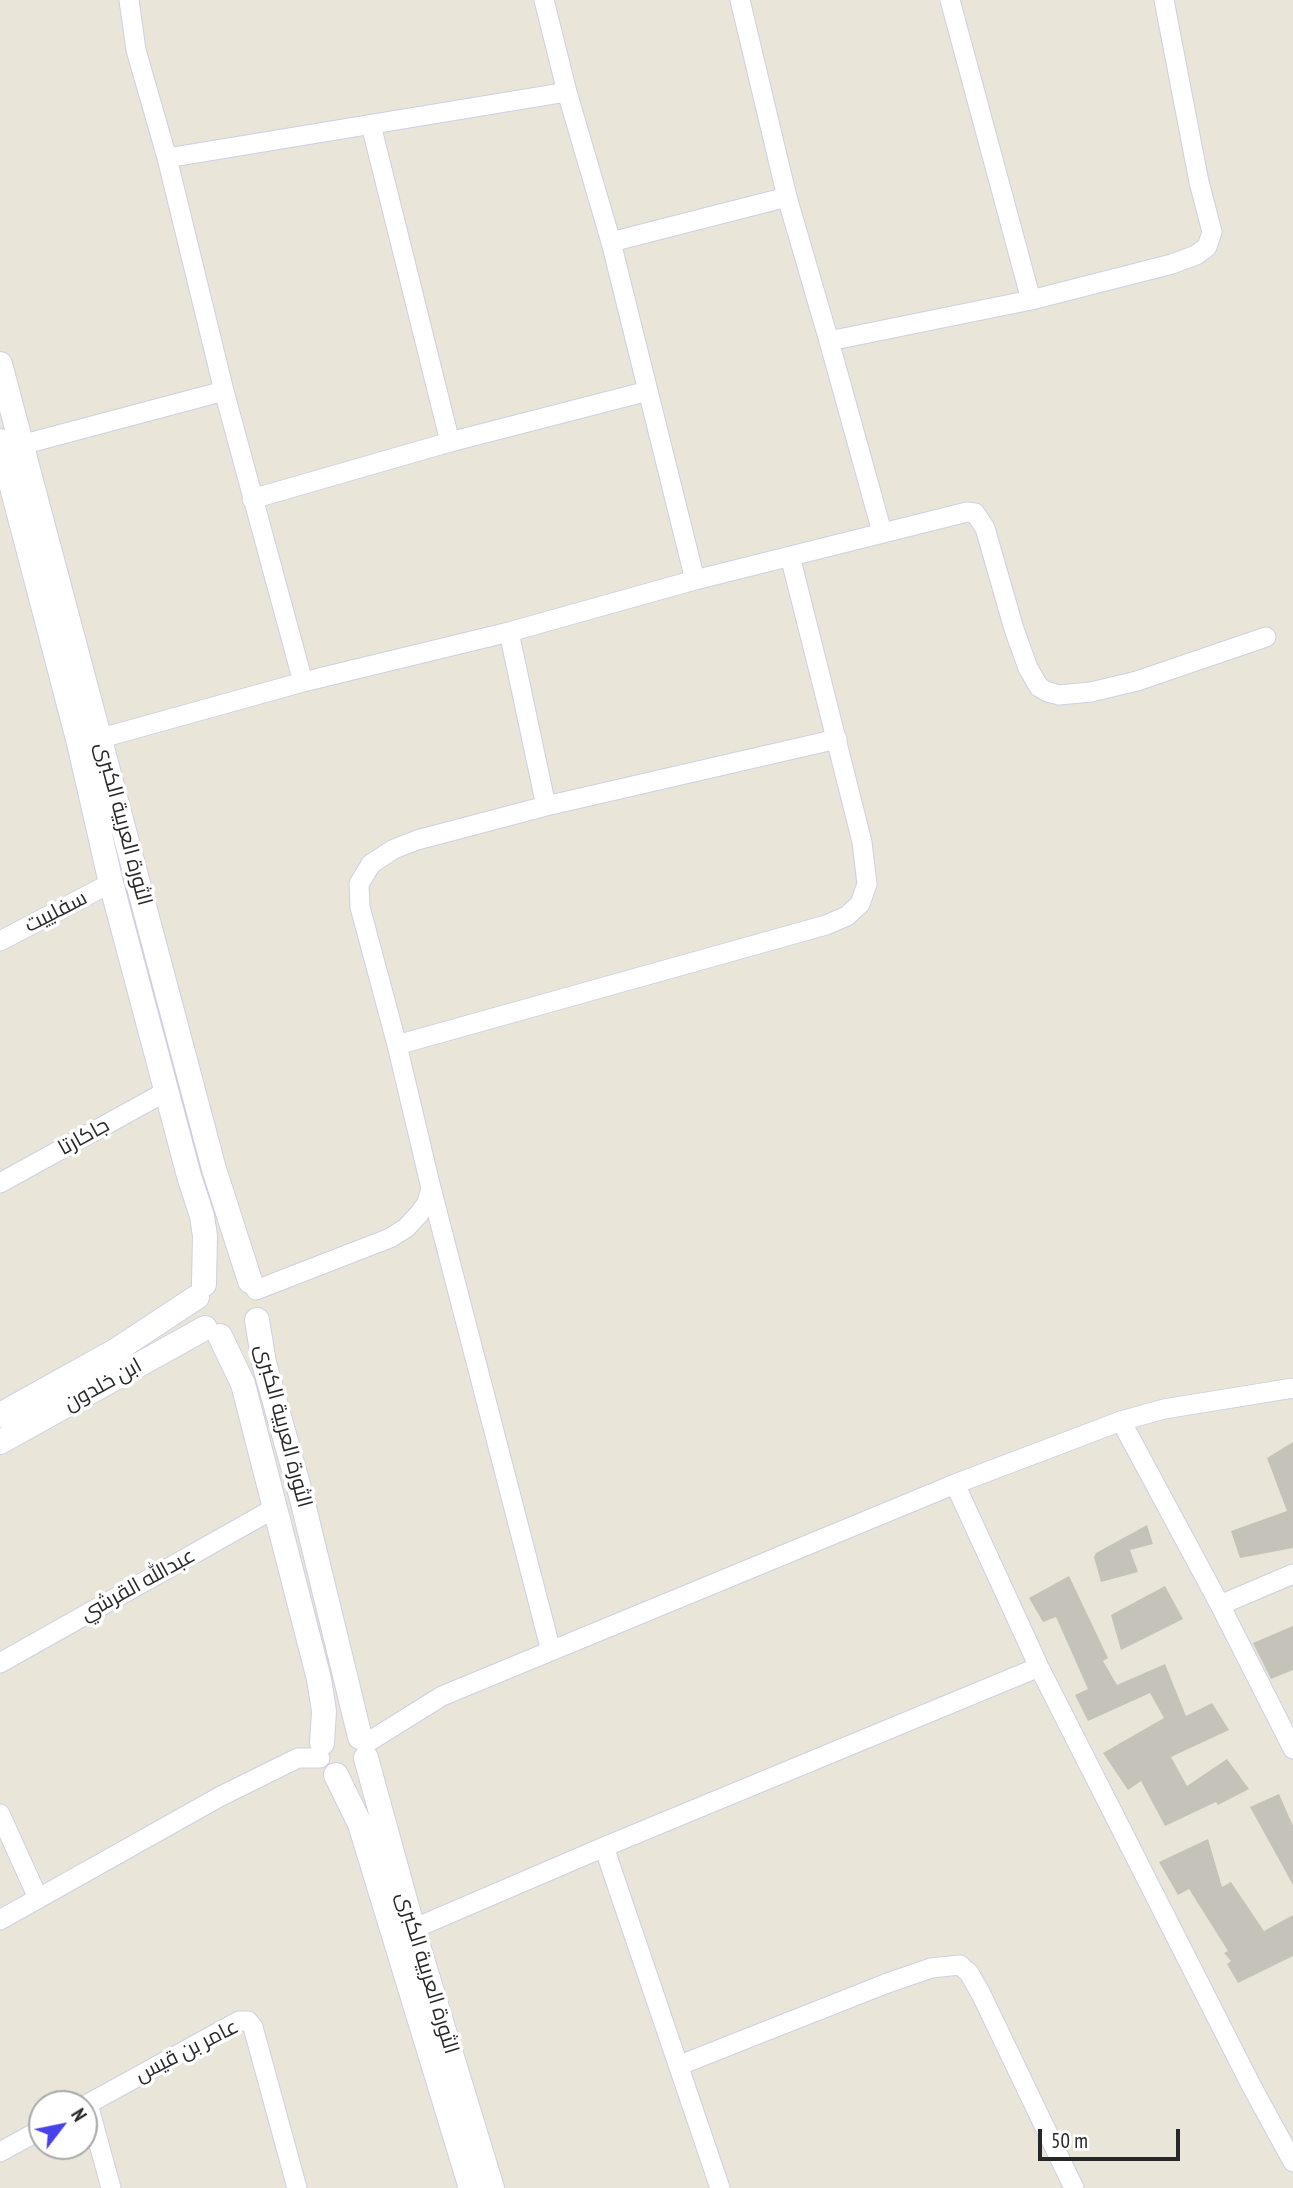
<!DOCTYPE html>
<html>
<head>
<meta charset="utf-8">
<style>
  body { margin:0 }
  #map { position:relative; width:1293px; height:2188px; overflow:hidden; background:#e9e6d9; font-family:"PT Sans Narrow",sans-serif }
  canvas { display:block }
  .north { position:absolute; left:28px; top:2090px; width:70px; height:70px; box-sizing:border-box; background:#fff; border:2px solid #a9a9a9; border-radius:50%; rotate:58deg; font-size:19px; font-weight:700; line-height:28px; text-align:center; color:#272727 }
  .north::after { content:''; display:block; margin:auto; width:24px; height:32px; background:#4742ed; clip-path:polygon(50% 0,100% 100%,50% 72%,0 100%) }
  .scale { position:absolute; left:1038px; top:2129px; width:142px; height:32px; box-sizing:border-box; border:4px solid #272727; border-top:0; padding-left:9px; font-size:21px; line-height:24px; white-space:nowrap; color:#272727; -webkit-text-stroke:5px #fff; paint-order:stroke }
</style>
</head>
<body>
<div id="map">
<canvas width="1293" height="2188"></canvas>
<div class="north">N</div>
<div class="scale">50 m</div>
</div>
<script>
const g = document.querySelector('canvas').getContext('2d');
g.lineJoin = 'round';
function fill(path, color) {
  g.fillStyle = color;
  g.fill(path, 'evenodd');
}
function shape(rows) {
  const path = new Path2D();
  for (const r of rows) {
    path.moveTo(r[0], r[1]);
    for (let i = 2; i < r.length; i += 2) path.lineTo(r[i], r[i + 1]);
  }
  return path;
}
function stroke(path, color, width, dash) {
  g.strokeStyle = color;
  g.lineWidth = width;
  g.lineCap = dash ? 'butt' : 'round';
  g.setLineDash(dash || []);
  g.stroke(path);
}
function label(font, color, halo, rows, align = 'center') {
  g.font = font + ' "PT Sans Narrow",Cairo,sans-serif';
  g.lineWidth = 7;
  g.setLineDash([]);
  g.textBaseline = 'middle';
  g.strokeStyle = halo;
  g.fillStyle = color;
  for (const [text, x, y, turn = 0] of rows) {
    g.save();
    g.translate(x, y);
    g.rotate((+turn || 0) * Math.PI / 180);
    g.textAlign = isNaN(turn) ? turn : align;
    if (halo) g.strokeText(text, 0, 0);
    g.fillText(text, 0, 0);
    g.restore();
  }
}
fill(shape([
  [1293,1442,1293,1548,1240,1558,1231,1531,1287,1511,1267,1458],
  [1147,1525,1153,1544,1130,1550,1138,1572,1101,1582,1094,1557,1096,1553],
  [1069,1576,1108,1658,1103,1661,1117,1685,1165,1664,1186,1716,1212,1703,1229,1730,1171,1757,1187,1786,1227,1759,1249,1789,1218,1805,1216,1802,1165,1826,1141,1781,1128,1790,1103,1753,1164,1718,1150,1693,1088,1721,1075,1695,1088,1689,1056,1617,1043,1622,1029,1598],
  [1165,1586,1183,1619,1121,1650,1111,1615],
  [1293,1626,1293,1670,1271,1679,1253,1643],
  [1279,1794,1293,1826,1293,1885,1250,1807],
  [1208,1839,1222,1887,1231,1882,1264,1931,1293,1915,1293,1956,1238,1983,1227,1964,1231,1961,1224,1953,1228,1951,1189,1889,1178,1895,1159,1862]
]), '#c4c2b9');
const minor = shape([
  [129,0,136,50,167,158,224,391,303,682],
  [544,0,567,92,611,242,695,580],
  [740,0,787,197,829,341,882,532],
  [950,0,1031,300],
  [371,125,450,442],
  [167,158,567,92],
  [611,242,787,197],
  [829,341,1031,300,1172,264,1196,255,1207,247,1212,232,1199,182,1164,0],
  [21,445,224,391],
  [252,499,450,442,648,391],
  [509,632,546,806],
  [87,742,303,682,509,632,695,580,967,512,975,513,985,528,1014,629,1028,668,1039,687,1048,692,1059,695,1091,692,1137,681,1266,637],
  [0,941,111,883],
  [397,1045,826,925,847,916,860,904,867,884,862,842,790,556],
  [0,1183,167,1091],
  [431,1188,551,1651],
  [256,1290,390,1238,406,1228,419,1214,427,1203,431,1188,397,1045,360,907,359,884,371,864,394,849,417,840,546,806,837,739],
  [1121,1421,1220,1605,1293,1749],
  [955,1484,1039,1667,1252,2087,1293,2162],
  [1220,1605,1293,1574],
  [0,1663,275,1508],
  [365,1744,442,1696,955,1484,1121,1421,1164,1409,1293,1388],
  [0,1814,38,1898],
  [604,1847,720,2188],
  [0,1920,221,1796,298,1758,320,1758],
  [413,1929,604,1847,1039,1667],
  [680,2065,885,1984,931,1968,960,1965,969,1973,981,1994,1074,2188],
  [88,2104,111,2188],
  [84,2106,239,2021,248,2021,253,2027,297,2188],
  [0,2152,42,2129]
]);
const tertiary = shape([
  [0,364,214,1169,250,1281],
  [0,441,79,743,111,883,189,1176,202,1216,205,1236,204,1284],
  [257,1320,264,1363,301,1495,360,1737],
  [220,1336,243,1384,319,1679,324,1711,322,1743],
  [0,1415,115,1351,197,1297],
  [0,1442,205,1328],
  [366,1758,413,1929,492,2188],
  [336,1775,360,1824,471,2188]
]);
stroke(minor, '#cfcfe0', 21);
stroke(tertiary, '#cfcfe0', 26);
stroke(minor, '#fff', 19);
stroke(tertiary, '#fff', 24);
label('21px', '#272727', '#fff', [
  ["الثورة العربية الكبرى",123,824,75],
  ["سفلييت",56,912,-27],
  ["جاكارتا",84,1137,-29],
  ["ابن خلدون",103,1385,-29],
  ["الثورة العربية الكبرى",283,1426,75],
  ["عبدالله القرشي",138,1585,-29],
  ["الثورة العربية الكبرى",427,1973,73],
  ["عامر بن قيس",187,2051,-27]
]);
</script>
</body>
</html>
